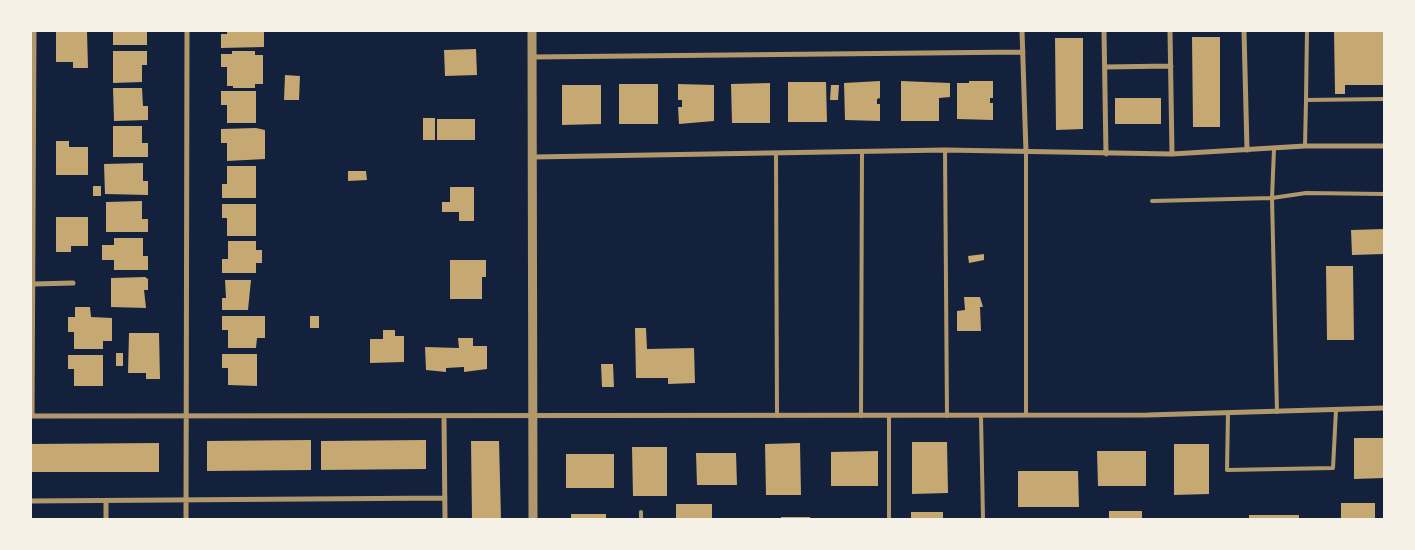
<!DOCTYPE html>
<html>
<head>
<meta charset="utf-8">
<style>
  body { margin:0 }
  #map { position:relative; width:1415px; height:550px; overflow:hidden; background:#14213d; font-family:Bitter,serif }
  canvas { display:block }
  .frame { position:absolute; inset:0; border:32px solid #f6f1e7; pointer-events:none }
</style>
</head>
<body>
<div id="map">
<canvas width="1415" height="550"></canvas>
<div class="frame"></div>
</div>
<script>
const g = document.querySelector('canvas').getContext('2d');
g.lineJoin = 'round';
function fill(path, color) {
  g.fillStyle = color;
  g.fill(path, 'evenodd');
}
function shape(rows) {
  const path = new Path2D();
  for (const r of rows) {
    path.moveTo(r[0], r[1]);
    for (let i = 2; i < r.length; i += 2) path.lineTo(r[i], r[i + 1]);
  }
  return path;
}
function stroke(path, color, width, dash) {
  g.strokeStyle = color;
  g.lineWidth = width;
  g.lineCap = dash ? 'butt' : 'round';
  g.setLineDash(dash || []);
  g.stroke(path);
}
fill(shape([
  [56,31,87,31,88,68,73,68,73,62,56,62],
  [113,31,147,31,147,45,113,45],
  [227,31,264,31,264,47,221,48,221,34,227,34],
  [1334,31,1384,31,1384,85,1345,85,1345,94,1335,94],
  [1192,37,1220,37,1220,127,1193,127],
  [1055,38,1083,38,1083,129,1056,130],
  [476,49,477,75,445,76,444,50],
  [113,51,147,51,147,65,142,65,142,82,113,83],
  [232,51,255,51,255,55,263,55,263,84,255,84,255,88,233,88,233,86,227,86,227,67,221,67,221,54,232,54],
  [285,75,300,76,299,100,284,100],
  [880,81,880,98,877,99,877,104,880,104,880,121,845,120,844,83],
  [901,81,950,83,950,97,939,98,939,121,901,121],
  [969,81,993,81,993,98,990,98,990,103,993,103,993,120,957,119,957,83,969,83],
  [788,82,826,82,827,122,788,122],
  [770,83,770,123,732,123,731,84],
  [619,84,658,84,658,124,619,124],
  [678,84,714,85,714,121,679,124,678,107,682,107,682,100,678,100],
  [562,85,601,85,601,124,562,125],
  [831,85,839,85,838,100,830,100],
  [113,88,142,88,143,106,148,106,148,120,114,121],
  [221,91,256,91,256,123,227,123,227,105,221,105],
  [1115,98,1161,98,1161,124,1115,124],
  [423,118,435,118,435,140,423,140],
  [437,119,475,119,475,140,437,140],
  [113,126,142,126,142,143,148,143,148,157,113,157],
  [256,128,265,130,265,159,227,161,227,143,221,143,221,129],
  [56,141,69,141,69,147,88,147,88,175,56,175],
  [143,163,143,181,148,181,148,195,105,194,104,164],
  [227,166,256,166,256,198,222,198,222,184,227,184],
  [348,171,366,171,367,180,348,181],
  [93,186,101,186,101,196,93,196],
  [450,187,474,187,474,221,459,221,459,212,442,212,442,202,450,202],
  [142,201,142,219,148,219,148,232,106,232,106,202],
  [222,204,256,204,256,236,227,236,227,218,222,218],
  [56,217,88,217,88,246,71,246,71,252,56,252],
  [1384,229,1384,254,1352,255,1351,230],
  [114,238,143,238,143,256,148,256,148,270,114,270,114,260,102,260,102,245,114,245],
  [228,241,256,241,256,250,262,250,262,263,256,263,256,273,222,273,222,259,228,259],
  [984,254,984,260,969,263,968,256],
  [450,260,486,260,486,277,482,277,482,299,450,299],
  [1326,266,1353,266,1354,340,1327,340],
  [145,277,148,279,148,290,144,290,146,308,111,307,111,278],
  [225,280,251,280,248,310,222,310,222,298,226,298],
  [964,297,980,297,983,307,980,307,981,331,957,331,957,311,965,310],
  [75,307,90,307,91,317,112,318,112,341,103,341,103,349,74,349,74,332,68,332,68,317,75,317],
  [222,316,265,316,265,338,257,338,256,348,228,348,228,330,222,330],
  [310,316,319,316,319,328,310,328],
  [635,328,646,328,647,349,694,348,695,383,668,384,668,378,636,378],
  [383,330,395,330,395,336,404,336,404,362,370,363,370,339,383,339],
  [129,333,159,333,160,379,146,379,146,373,128,373],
  [458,338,473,338,473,346,487,346,487,369,464,372,464,367,446,368,446,372,426,370,425,347,459,348],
  [116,353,123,353,123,366,116,366],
  [222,354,257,354,257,386,228,385,228,368,222,368],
  [68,355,103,355,103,386,74,386,74,369,68,369],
  [601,364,613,364,614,387,602,387],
  [1354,438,1384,438,1384,478,1354,479],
  [311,440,311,470,207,471,207,441],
  [426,440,426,469,321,470,321,441],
  [471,441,499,441,501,519,472,519],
  [912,442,947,442,948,493,912,494],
  [159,443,159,472,31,472,31,444],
  [800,443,801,495,766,495,765,444],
  [1174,444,1209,444,1209,494,1174,495],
  [632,447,667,447,667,496,633,496],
  [878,451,878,486,831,486,831,452],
  [1097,451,1146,451,1146,486,1098,486],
  [696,453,736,453,737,485,697,485],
  [566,454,614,454,614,488,566,488],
  [1018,471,1078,471,1079,507,1018,507],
  [1341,503,1375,503,1375,519,1341,519],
  [676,504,712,504,712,519,676,519],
  [1109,511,1142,511,1142,519,1109,519],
  [911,512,943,512,943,519,911,519],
  [571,514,606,514,606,519,571,519],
  [1249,515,1299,515,1299,519,1249,519],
  [781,517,810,517,810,519,781,519]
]), '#c6a872');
stroke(shape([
  [1306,100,1307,31],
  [1305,146,1306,100,1384,99],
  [1274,149,1272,198,1277,412],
  [945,150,947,416],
  [1026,152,1026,415],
  [776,153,777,416],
  [1152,201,1272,198,1306,193,1384,194],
  [1228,413,1227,470,1333,468,1336,410],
  [861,416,862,152],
  [889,416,889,519],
  [981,416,983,519],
  [641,512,641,519]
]), '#b1986c', 4);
stroke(shape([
  [1022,31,1026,152],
  [1104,31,1106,154],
  [1170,31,1172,154],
  [1244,31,1247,150],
  [533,57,1023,52],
  [1105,67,1171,66],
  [533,157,945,150,1172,154,1305,146,1384,146],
  [34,284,73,283],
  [31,416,1148,415,1384,408],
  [32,416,34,31],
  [444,417,445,519],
  [31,501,445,498],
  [106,502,106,519],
  [186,519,187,31]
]), '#b1986c', 5);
stroke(shape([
  [532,31,533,519]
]), '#b1986c', 9);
</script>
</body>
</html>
